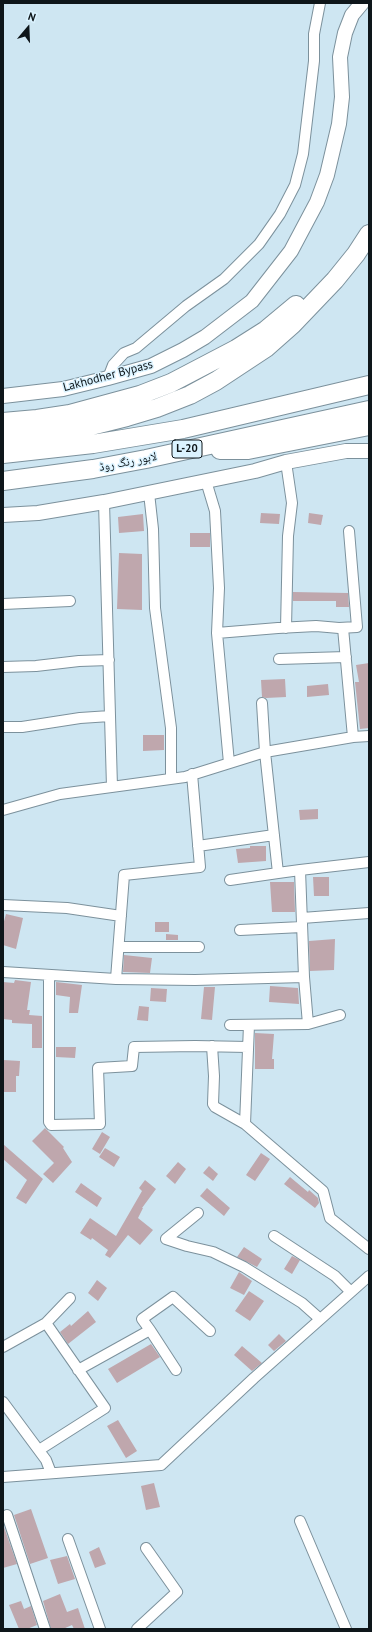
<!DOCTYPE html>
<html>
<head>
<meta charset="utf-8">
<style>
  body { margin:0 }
  #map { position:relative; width:372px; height:1632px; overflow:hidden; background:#cee6f2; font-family:"PT Sans",sans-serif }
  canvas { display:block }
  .frame { position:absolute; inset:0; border:4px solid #0e161a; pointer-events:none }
  .north { position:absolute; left:8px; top:8px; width:40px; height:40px; -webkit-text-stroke:3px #dbf3ff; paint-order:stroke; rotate:19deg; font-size:11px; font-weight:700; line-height:16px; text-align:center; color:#0e161a }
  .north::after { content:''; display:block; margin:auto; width:14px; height:18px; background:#0e161a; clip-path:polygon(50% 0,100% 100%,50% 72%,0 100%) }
</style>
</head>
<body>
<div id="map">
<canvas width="372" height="1632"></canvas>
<div class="frame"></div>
<div class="north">N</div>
</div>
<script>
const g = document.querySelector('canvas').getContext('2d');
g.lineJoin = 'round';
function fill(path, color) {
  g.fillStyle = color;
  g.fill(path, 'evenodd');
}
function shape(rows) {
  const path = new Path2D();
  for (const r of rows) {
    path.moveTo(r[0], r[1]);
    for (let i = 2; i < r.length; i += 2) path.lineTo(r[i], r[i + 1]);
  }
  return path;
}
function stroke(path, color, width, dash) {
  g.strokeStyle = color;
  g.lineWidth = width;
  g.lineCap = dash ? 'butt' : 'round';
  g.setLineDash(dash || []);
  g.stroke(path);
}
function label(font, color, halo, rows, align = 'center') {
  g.font = font + ' "PT Sans","Noto Naskh Arabic",sans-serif';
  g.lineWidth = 3;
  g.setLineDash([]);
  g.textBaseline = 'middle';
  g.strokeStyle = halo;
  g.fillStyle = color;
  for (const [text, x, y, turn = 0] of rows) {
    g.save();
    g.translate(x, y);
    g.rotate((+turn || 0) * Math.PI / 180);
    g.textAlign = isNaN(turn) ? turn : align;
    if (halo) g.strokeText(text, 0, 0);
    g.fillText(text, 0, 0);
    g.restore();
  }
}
fill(shape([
  [261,513,280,514,279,524,260,523],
  [309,513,323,515,321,525,308,523],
  [143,514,144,531,119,533,118,517],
  [190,533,210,533,210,547,190,547],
  [119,553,142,554,142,610,117,609],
  [293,592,348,593,349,607,336,607,336,601,293,601],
  [369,663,369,728,360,729,355,682,359,682,356,665],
  [285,679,286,697,266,698,262,697,261,680],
  [328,684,329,695,307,697,307,686],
  [143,735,164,735,164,750,143,751],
  [318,809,318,819,300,820,299,810],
  [250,846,266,846,266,861,238,863,236,849,250,848],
  [313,877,329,877,329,896,314,896],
  [270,882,294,882,295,912,272,912],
  [6,914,23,918,16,949,3,945,3,925],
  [155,922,169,922,169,932,155,932],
  [166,934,178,935,178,940,166,940],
  [335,939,334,970,310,971,309,941],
  [124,955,152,958,150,973,123,972],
  [15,980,31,982,27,1010,30,1010,29,1015,42,1016,42,1048,32,1048,32,1024,12,1023,12,1020,3,1019,3,982,14,983],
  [56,982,82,985,78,1013,69,1013,70,997,56,995],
  [270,986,298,988,299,1004,269,1002],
  [204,987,215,987,212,1020,201,1019],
  [151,988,167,989,166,1002,150,1001],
  [139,1006,149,1007,148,1021,137,1020],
  [255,1033,274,1034,272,1059,274,1059,274,1069,255,1069],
  [56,1047,76,1047,75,1058,56,1057],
  [3,1060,20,1061,19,1076,16,1076,16,1092,3,1092],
  [45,1128,64,1147,63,1148,72,1162,53,1183,43,1174,54,1163,32,1141],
  [102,1132,110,1137,100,1154,92,1149],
  [3,1144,43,1179,26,1204,16,1198,27,1180,3,1159],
  [105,1148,120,1157,114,1167,99,1157],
  [261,1153,270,1159,255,1181,246,1175],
  [178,1162,186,1169,175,1184,166,1176],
  [209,1166,218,1174,213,1181,203,1173],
  [290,1177,308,1192,309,1190,318,1198,319,1203,315,1208,284,1184],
  [145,1180,156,1189,142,1208,143,1208,138,1218,153,1230,140,1245,128,1235,110,1258,105,1255,108,1250,92,1238,91,1240,80,1233,90,1218,116,1236,142,1191,139,1188],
  [81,1183,102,1198,97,1207,75,1192],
  [207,1188,230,1208,224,1216,200,1196],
  [244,1247,262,1259,257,1267,237,1257],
  [292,1256,300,1260,292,1274,284,1269],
  [239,1272,252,1281,244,1295,230,1288],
  [97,1280,107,1288,98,1301,88,1293],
  [249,1291,264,1301,250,1321,235,1311],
  [88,1311,96,1322,68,1344,60,1332,70,1324,71,1326],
  [279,1334,286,1341,274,1351,268,1345],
  [151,1344,160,1357,117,1383,108,1369],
  [242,1346,262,1363,252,1371,234,1355],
  [118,1420,137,1451,126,1458,107,1426],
  [154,1483,160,1507,146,1510,141,1486],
  [31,1509,48,1558,30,1564,14,1515],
  [3,1524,17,1564,3,1568],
  [99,1547,106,1564,95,1568,89,1552],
  [67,1556,75,1579,58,1584,50,1560],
  [60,1594,67,1612,78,1608,85,1629,74,1629,72,1625,63,1629,51,1629,43,1601],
  [21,1601,24,1609,31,1606,37,1625,27,1629,19,1629,9,1605]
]), '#bfa7ad');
const street = shape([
  [108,378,113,365,124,353,136,348,186,306,224,279,259,244,280,214,295,185,303,154,314,61,314,34,320,3],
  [206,481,215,511,219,588,217,633,278,628,316,626,339,628,357,627,349,531],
  [149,493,153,529,155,608,171,728,171,778],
  [104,502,112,787],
  [3,604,70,601],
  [286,628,288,536,292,503,286,462],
  [343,628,353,737],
  [217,633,229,763],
  [279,659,346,657],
  [3,667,36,666,79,661,109,660],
  [3,727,22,727,80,718,110,716],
  [3,810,60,794,185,777,265,752,353,737,369,736],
  [198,846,274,835],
  [300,870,369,862],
  [230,880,278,873],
  [3,905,67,908,121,916],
  [302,918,369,913],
  [240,930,302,927],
  [119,947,199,947],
  [3,972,116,979,124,875,200,867,192,774],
  [49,975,49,1122,51,1125,100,1124,98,1068,132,1066,134,1047,195,1046,248,1047],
  [304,977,308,1024,340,1015],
  [116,979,195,980,304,977,300,870,278,873,265,752,262,703],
  [230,1025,308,1024],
  [249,1025,245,1124,323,1191,330,1218,369,1249],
  [212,1046,214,1076,213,1104,215,1107,245,1124],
  [274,1236,335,1276,351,1292],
  [166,1239,187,1246,213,1252,244,1267,302,1303,320,1319],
  [166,1239,198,1213],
  [46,1323,70,1298],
  [150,1330,142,1319,173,1297,210,1331],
  [3,1347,46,1323,105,1408,39,1450],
  [78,1370,150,1330,176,1370],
  [3,1402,46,1460,51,1473],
  [3,1477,161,1465,254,1378,369,1276],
  [7,1515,45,1629],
  [300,1521,346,1629],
  [68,1539,100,1629],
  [137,1629,177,1592,146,1548]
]);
const secondary = shape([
  [3,396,63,389,108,378,151,366,183,350,205,337,252,301,291,251,317,202,327,175,339,124,342,97,340,57,345,33,352,15,362,3],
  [3,515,38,513,104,502,255,471,286,462,346,451,369,451]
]);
const highway = shape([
  [3,422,37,419,70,414,140,395,171,383,236,349,266,330,296,305],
  [3,439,71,431,127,417,157,408,190,395,216,381,266,348,292,325,335,280,356,254,369,234],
  [220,450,248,450,369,426],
  [3,454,93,444,183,429,369,385],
  [3,481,93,469,146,459,369,410]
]);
stroke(street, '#7c919c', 12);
stroke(secondary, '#7c919c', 16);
stroke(highway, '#7c919c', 20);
stroke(street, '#fff', 10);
stroke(secondary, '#fff', 14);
stroke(highway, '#fff', 18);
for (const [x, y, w] of [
  [187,449,30]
]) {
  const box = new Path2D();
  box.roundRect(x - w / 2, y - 9, w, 18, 3);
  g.fillStyle = '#dbf3ff';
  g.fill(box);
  stroke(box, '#0e161a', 1);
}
label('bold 11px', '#0e161a', null, [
  ["L-20",187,449]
]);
label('12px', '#0e161a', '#dbf3ff', [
  ["Lakhodher Bypass",108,376,-15],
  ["لاہور رنگ روڈ",128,462,-11]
]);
</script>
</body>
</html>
